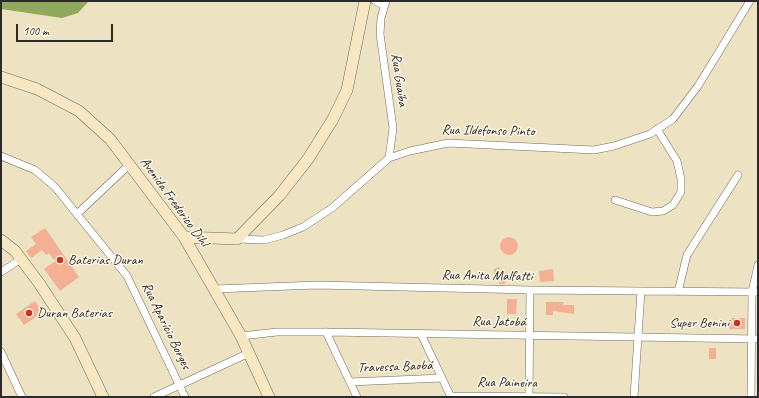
<!DOCTYPE html>
<html>
<head>
<meta charset="utf-8">
<style>
  body { margin:0 }
  #map { position:relative; width:759px; height:398px; overflow:hidden; background:#ede2c1; font-family:Caveat,sans-serif }
  canvas { display:block }
  .frame { position:absolute; inset:0; border:2px solid #2b2b2b; pointer-events:none }
  .scale { position:absolute; left:16px; top:24px; width:97px; height:18px; box-sizing:border-box; border:2px solid #2b2b2b; border-top:0; padding-left:5px; font-size:12px; line-height:14px; white-space:nowrap; color:#2b2b2b; -webkit-text-stroke:3px #fcf5e5; paint-order:stroke }
</style>
</head>
<body>
<div id="map">
<canvas width="759" height="398"></canvas>
<div class="frame"></div>
<div class="scale">100 m</div>
</div>
<script>
const g = document.querySelector('canvas').getContext('2d');
g.lineJoin = 'round';
function fill(path, color) {
  g.fillStyle = color;
  g.fill(path, 'evenodd');
}
function shape(rows) {
  const path = new Path2D();
  for (const r of rows) {
    if (r.length === 3) {
      path.moveTo(r[0] + r[2], r[1]);
      path.arc(r[0], r[1], r[2], 0, 2 * Math.PI);
      continue;
    }
    path.moveTo(r[0], r[1]);
    for (let i = 2; i < r.length; i += 2) path.lineTo(r[i], r[i + 1]);
  }
  return path;
}
function stroke(path, color, width, dash) {
  g.strokeStyle = color;
  g.lineWidth = width;
  g.lineCap = dash ? 'butt' : 'round';
  g.setLineDash(dash || []);
  g.stroke(path);
}
function label(font, color, halo, rows, align = 'center') {
  g.font = font + ' Caveat,sans-serif';
  g.lineWidth = 3;
  g.setLineDash([]);
  g.textBaseline = 'middle';
  g.strokeStyle = halo;
  g.fillStyle = color;
  for (const [text, x, y, turn = 0] of rows) {
    g.save();
    g.translate(x, y);
    g.rotate((+turn || 0) * Math.PI / 180);
    g.textAlign = isNaN(turn) ? turn : align;
    if (halo) g.strokeText(text, 0, 0);
    g.fillText(text, 0, 0);
    g.restore();
  }
}
fill(shape([
  [1,1,89,1,78,13,62,18,1,9]
]), '#90a95a');
fill(shape([
  [45,228,79,277,60,291,44,269,55,261,49,253,46,255,42,250,31,258,26,251,36,244,31,237],
  [509,246,9],
  [500,267,499,271,506,271,505,284,499,284,499,281,493,280,494,269],
  [553,269,554,281,540,282,539,271],
  [507,299,517,299,516,314,507,314],
  [35,301,43,312,24,325,16,314],
  [546,302,564,302,563,305,574,305,574,314,553,311,553,315,546,315],
  [729,318,745,318,745,329,729,329],
  [709,348,716,348,716,359,709,359]
]), '#f4b095');
const minor = shape([
  [375,1,383,5],
  [386,1,381,18,380,34,393,128,389,158],
  [1,156,35,170,55,187,127,276,185,397],
  [615,200,652,212,663,211,673,205,681,192,681,179,677,161,657,129],
  [77,214,129,165],
  [237,239,264,240,283,235,303,227,332,208,389,158,410,151,448,143,594,150,614,146,650,134,673,119,698,86,750,1],
  [1,272,21,259],
  [215,289,317,285,530,290,758,292],
  [678,292,687,255,738,175],
  [326,332,357,397],
  [421,334,451,397],
  [241,336,277,332,326,332,758,339],
  [1,352,22,397],
  [350,382,442,378],
  [450,396,564,397],
  [154,397,249,353],
  [529,397,530,290],
  [634,397,641,291],
  [751,397,752,292,758,265]
]);
const secondary = shape([
  [1,77,37,89,79,111,110,139,184,237,241,336,269,397],
  [184,237,237,239,279,196,308,159,333,119,347,90,365,1],
  [1,240,15,251,39,283,75,338,103,397]
]);
stroke(minor, '#6f6b60', 8);
stroke(secondary, '#6f6b60', 12);
stroke(minor, '#fff', 7);
stroke(secondary, '#f7e8c3', 11);
for (const [x, y, r, color] of [
  [60,260,4,"#c8321e"],
  [29,313,4,"#c8321e"],
  [737,323,4,"#c8321e"]
]) {
  const dot = new Path2D();
  dot.arc(x, y, r, 0, 2 * Math.PI);
  g.fillStyle = color;
  g.fill(dot);
  stroke(dot, '#fcf5e5', 1.5);
}
label('14px', '#2b2b2b', '#fcf5e5', [
  ["Rua Guaíba",399,80,82],
  ["Rua Ildefonso Pinto",488,131,1],
  ["Avenida Frederico Dihl",174,202,54],
  ["Rua Anita Malfatti",487,276,1],
  ["Rua Jatobá",499,322,1],
  ["Rua Aparício Borges",166,326,64],
  ["Travessa Baobá",395,367,-2],
  ["Rua Paineira",507,383,1]
]);
label('14px', '#2b2b2b', '#fcf5e5', [
  ["Baterias Duran",68,260],
  ["Duran Baterias",37,313],
  ["Super Benini",729,323,"right"]
], 'left');
</script>
</body>
</html>
